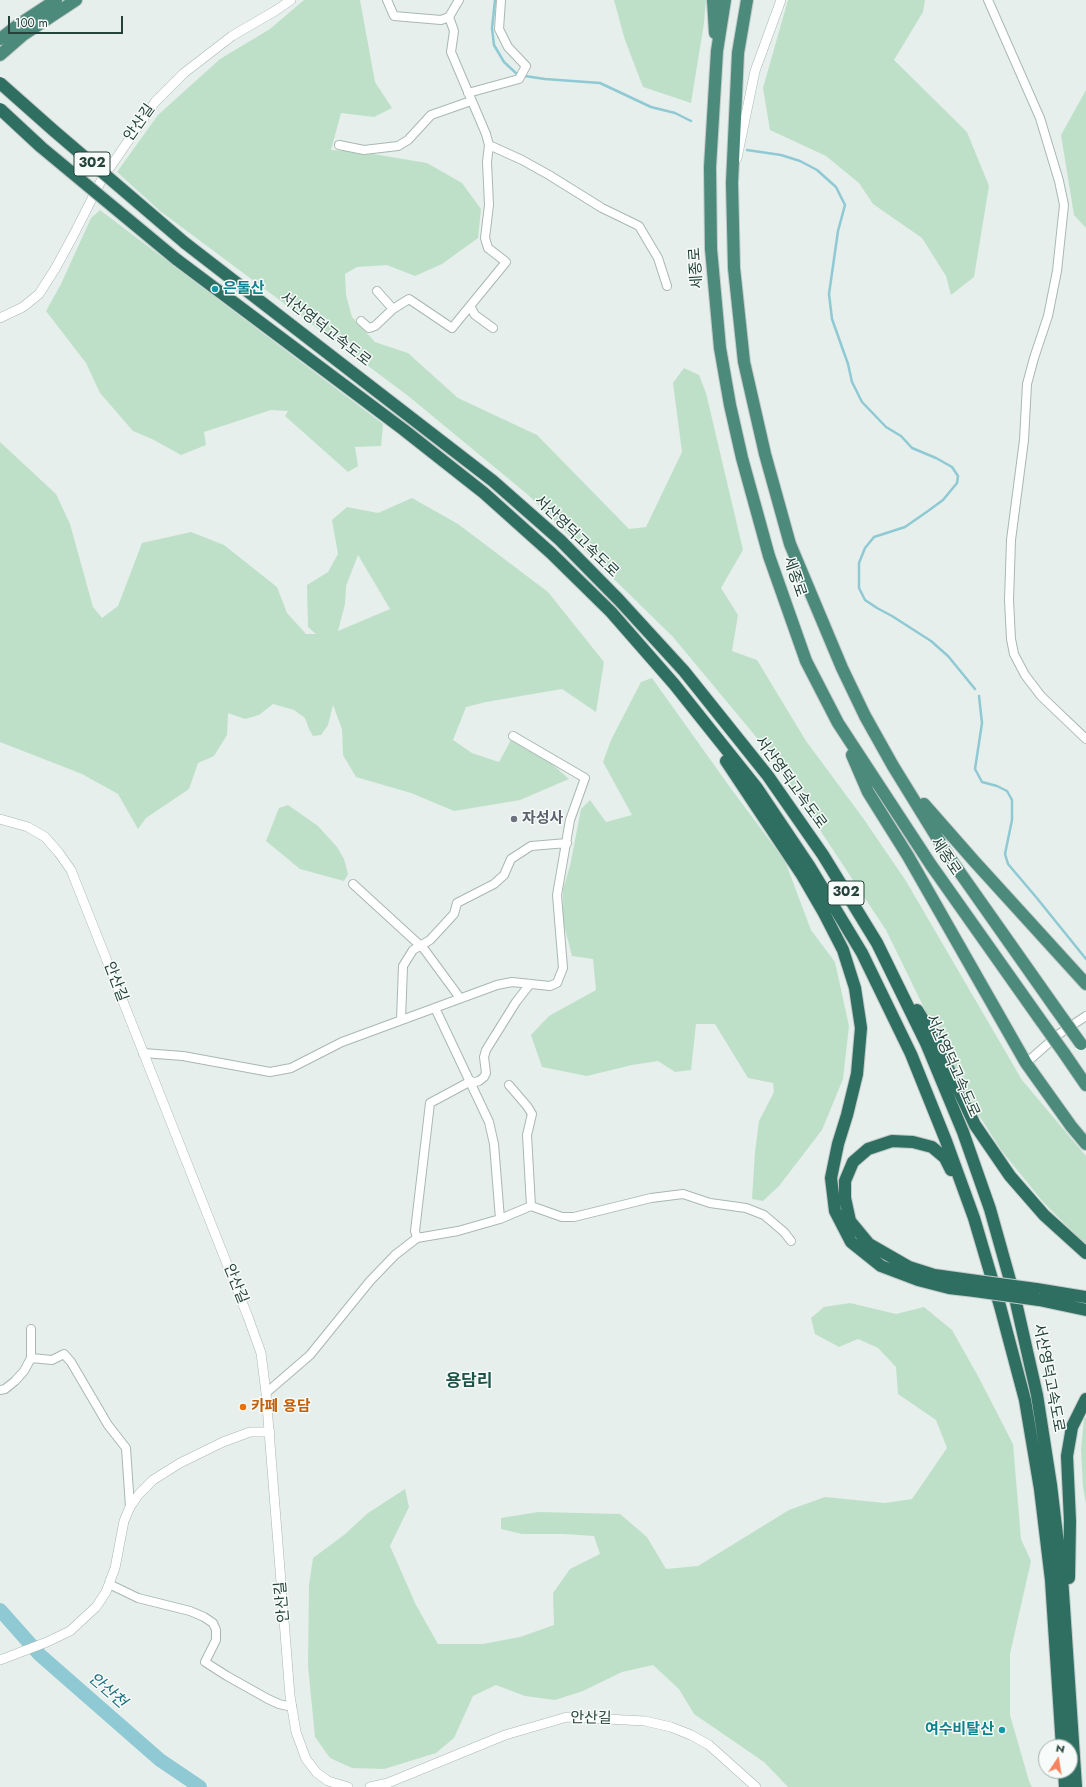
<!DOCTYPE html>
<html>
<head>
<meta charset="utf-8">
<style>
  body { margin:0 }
  #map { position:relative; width:1086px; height:1787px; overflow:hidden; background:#e6efeb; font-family:Jost,sans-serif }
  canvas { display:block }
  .north { position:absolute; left:1038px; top:1739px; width:40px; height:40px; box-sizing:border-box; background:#f7fbf9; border:1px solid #a3b1ad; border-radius:50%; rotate:12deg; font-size:11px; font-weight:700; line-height:16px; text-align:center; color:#24423a }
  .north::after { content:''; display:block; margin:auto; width:14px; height:18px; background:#f4845f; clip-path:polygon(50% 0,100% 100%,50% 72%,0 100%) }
  .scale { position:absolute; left:8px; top:16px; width:115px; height:18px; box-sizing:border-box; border:2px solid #24423a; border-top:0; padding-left:5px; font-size:12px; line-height:14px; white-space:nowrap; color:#24423a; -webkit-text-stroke:3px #f7fbf9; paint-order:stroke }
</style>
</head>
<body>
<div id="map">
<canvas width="1086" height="1787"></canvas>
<div class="north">N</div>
<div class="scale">100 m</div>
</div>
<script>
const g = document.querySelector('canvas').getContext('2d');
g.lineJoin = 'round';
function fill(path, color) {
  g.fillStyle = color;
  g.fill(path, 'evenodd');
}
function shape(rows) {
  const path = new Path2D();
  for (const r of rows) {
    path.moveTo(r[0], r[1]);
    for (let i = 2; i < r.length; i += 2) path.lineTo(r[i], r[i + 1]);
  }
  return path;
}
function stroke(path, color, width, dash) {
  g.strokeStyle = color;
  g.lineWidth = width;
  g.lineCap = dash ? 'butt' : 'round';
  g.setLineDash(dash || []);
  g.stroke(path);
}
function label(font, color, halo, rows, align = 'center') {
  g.font = font + ' Jost,"Noto Sans KR",sans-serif';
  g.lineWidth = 3;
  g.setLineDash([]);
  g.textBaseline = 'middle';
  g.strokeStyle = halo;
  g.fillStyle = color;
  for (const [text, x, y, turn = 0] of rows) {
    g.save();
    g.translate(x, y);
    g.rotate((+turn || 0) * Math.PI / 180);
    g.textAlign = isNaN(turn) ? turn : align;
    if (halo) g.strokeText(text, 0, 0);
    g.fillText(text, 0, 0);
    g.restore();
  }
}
fill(shape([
  [304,0,360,0,375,82,392,108,374,117,341,113,331,150,361,152,427,163,462,183,481,209,478,238,442,264,415,276,387,265,357,267,345,274,346,295,352,317,375,342,408,353,458,398,537,435,629,529,646,527,682,452,673,383,684,368,699,375,706,393,743,550,721,588,738,615,732,651,757,660,806,741,863,818,906,881,1022,1080,1086,1156,1086,1245,1043,1202,1001,1150,968,1098,886,930,767,750,673,637,527,494,407,395,160,211,117,172,158,115,220,59,270,29],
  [614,0,706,0,704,23,691,103,643,87,625,40],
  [788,0,925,0,923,12,894,60,967,132,989,186,974,277,951,295,946,276,922,238,873,204,859,183,826,156,770,130,763,88],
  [1086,90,1086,228,1074,215,1061,135],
  [100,210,383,424,381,446,355,447,358,466,348,472,285,416,288,411,271,410,204,432,206,445,181,455,152,439,133,431,100,393,86,363,46,311,61,284,91,218],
  [0,442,56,494,70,524,93,607,102,618,118,606,142,543,191,532,224,545,277,587,287,613,306,634,316,634,308,627,307,585,328,572,338,554,332,520,347,507,378,513,412,498,458,524,548,592,604,662,596,712,562,689,486,702,466,707,453,740,472,753,499,762,511,740,552,764,569,779,520,800,454,811,411,793,356,777,343,755,342,729,333,705,328,725,321,735,313,736,309,729,305,718,294,710,273,704,259,715,245,719,228,713,227,735,214,756,198,763,189,789,146,818,138,829,118,794,82,774,0,742],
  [358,555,390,609,338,631,345,604,346,586],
  [652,678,732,790,785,861,811,930,835,962,849,1026,843,1079,822,1130,779,1186,763,1201,752,1199,755,1152,759,1121,774,1092,773,1083,748,1078,715,1024,696,1024,691,1070,675,1072,658,1061,632,1065,587,1076,542,1067,531,1035,549,1016,596,990,593,959,572,956,563,921,563,889,570,866,581,809,590,800,606,822,632,815,603,762,611,740,641,682],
  [288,805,318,826,337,847,344,859,348,874,344,881,300,869,266,841,279,808],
  [850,1303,896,1314,924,1307,952,1330,978,1376,1013,1444,1021,1539,1031,1561,1010,1654,1010,1715,1029,1781,1032,1787,788,1787,764,1762,694,1714,679,1689,653,1665,622,1672,583,1691,555,1700,525,1696,496,1685,473,1696,454,1738,436,1753,384,1769,352,1768,330,1758,315,1737,308,1666,309,1585,313,1558,344,1535,368,1513,405,1489,409,1507,390,1546,416,1605,438,1644,483,1644,520,1637,554,1625,553,1593,570,1569,600,1554,594,1536,564,1534,522,1534,501,1529,501,1518,538,1512,620,1514,647,1537,666,1569,698,1566,789,1510,825,1497,885,1503,912,1499,947,1448,936,1420,898,1394,896,1367,878,1348,858,1339,839,1347,815,1334,811,1318,824,1307],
  [1086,1417,1086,1504,1083,1487,1081,1449,1084,1419]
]), '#bfe0c8');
stroke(shape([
  [495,0,492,28,494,45,504,62,518,75,545,79,600,83,651,107,675,113,691,121],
  [747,150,781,155,800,161,817,170,836,187,845,205,838,231,829,294,832,319,848,364,852,382,862,402,886,427,901,436,912,448,936,458,952,467,958,476,957,483,943,500,928,511,905,527,874,537,865,548,859,563,859,588,865,600,877,608,892,616,931,641,948,656,975,689],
  [979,696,982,723,975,769,982,782,997,786,1007,791,1012,800,1012,820,1005,854,1008,864,1036,897,1086,959]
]), '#8ec9d4', 2.5);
stroke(shape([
  [0,1610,40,1655,160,1760,200,1787]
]), '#8ec9d4', 14);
const minor = shape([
  [387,0,394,16,441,20,449,17],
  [988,0,1040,118,1059,181,1064,205,1057,271,1048,316,1034,358,1027,384,1024,440,1011,540,1009,600,1011,639,1014,654,1025,675,1041,696,1086,739],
  [468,93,519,79,526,66,508,47,499,29,501,0],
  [339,145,364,150,398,146,408,140,431,115,471,101],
  [489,145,522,160,549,175,602,208,639,226,658,258,667,286],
  [377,291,393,309],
  [470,306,475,315,493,328],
  [361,321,369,328,375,326,393,309,409,299,452,328,506,262,488,248,485,238,489,205,487,162,489,145,486,134,451,52,454,31,449,17,459,0],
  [353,884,424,949,460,998],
  [435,1008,489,1122,494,1144,500,1219],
  [401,1020,403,966,413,950,430,940,454,914,457,903,494,884,504,875,511,859,531,846,567,843],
  [143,1053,183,1056,270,1072,291,1068,342,1042,497,985,512,982,550,986,557,983,563,968,557,895,570,820,585,778,513,736],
  [1026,1063,1059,1034,1086,1016],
  [471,1083,479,1081,484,1077,486,1073,484,1057,486,1050,516,1002,530,984],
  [509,1085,527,1106,532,1114,527,1135,531,1206],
  [417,1238,415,1231,430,1103,471,1081],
  [31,1329,31,1358],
  [0,1390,5,1389,15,1381,24,1371,31,1358,52,1360,64,1354,71,1362,108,1425,126,1448,130,1507],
  [266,1393,310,1355,370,1281,395,1255,417,1238,458,1231,500,1219,531,1206,562,1217,574,1217,651,1198,683,1194,710,1203,746,1208,764,1215,784,1232,791,1241],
  [109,1584,138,1598,190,1611,204,1617,213,1623,216,1630,216,1640,205,1662,227,1676,268,1699,279,1704,292,1707]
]);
const tertiary = shape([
  [737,158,755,71,781,0],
  [0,318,23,307,39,294,55,269,72,238,102,179,155,102,184,73,232,36,275,11,291,0],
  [0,819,28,827,45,837,59,853,71,870,248,1317,261,1353,266,1393,290,1696,296,1732,306,1759,317,1773,328,1781,348,1787],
  [0,1660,47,1642,70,1631,96,1607,106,1592,115,1568,124,1521,130,1507,139,1494,153,1480,180,1463,223,1442,250,1432,270,1432],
  [370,1787,388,1783,505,1735,567,1717,645,1721,671,1727,691,1735,709,1745,756,1787]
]);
const trunk = shape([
  [713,0,715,33],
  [725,0,717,51,710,167,711,249,720,348,730,405,742,458,769,556,806,661,838,723,931,865,1039,1018],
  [747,0,738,53,732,183,734,268,744,362,765,454,790,544,842,668,865,716,893,766,949,857,1056,1009],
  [0,39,18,25,56,0],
  [0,55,23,35,76,0],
  [852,755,868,792,908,856,1026,1063,1071,1126,1086,1144],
  [924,804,975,862,1086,984],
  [1064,1053,1086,1085]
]);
const motorway = shape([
  [185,243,493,481,560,540,619,600,684,671,768,776,823,855,877,943,926,1043,963,1132,990,1209,1015,1298,1037,1395,1051,1485,1062,1577,1076,1787],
  [176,259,404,430,484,493,551,553,611,612,674,684,757,788,810,867,862,953,911,1054,946,1141,974,1218,1000,1306,1025,1400,1040,1489,1051,1580,1062,1747],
  [726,761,802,875,824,913,843,950,855,988,861,1028,857,1074,847,1115,838,1144,831,1178,835,1211,851,1242,881,1266,918,1280,949,1288,975,1291],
  [917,1010,933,1036,975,1125,1010,1176,1044,1215,1086,1253],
  [951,1170,945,1158,932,1147,913,1142,892,1141,868,1149,853,1162,845,1181,845,1198,850,1221,869,1244,909,1267,934,1275,977,1281],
  [1036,1289,1086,1297],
  [1039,1300,1086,1310],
  [1069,1578,1070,1521,1067,1456,1072,1427,1086,1399],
  [1064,1771,1065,1787]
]);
stroke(minor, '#a8b8b2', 10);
stroke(tertiary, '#a8b8b2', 10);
stroke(trunk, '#c2cac8', 14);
stroke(motorway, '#c2cac8', 14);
stroke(minor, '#fff', 8);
stroke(tertiary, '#fff', 9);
stroke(trunk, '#4c8a7c', 12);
stroke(motorway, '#2f6f62', 12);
const trunkBridge = shape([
  [1056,1009,1081,1044],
  [1039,1018,1064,1053]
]);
const motorwayBridge = shape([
  [0,83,53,130,185,243],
  [0,109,41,147,176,259],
  [977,1281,1036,1289],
  [975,1291,1039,1300]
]);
stroke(trunkBridge, '#c2cac8', 14, []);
stroke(motorwayBridge, '#c2cac8', 14, []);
stroke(trunkBridge, '#4c8a7c', 12);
stroke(motorwayBridge, '#2f6f62', 12);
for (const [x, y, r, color] of [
  [215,289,4,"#0f9aa8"],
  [514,819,4,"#6b7280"],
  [243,1407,4,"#e8710a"],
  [1002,1730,4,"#0f9aa8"]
]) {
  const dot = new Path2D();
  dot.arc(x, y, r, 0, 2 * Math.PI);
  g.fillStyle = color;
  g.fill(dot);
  stroke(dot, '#f7fbf9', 1.5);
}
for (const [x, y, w] of [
  [92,164,36],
  [846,893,36]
]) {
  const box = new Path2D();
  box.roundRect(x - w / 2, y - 12, w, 24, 3);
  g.fillStyle = '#f7fbf9';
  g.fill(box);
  stroke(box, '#24423a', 1);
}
label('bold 14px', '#24423a', null, [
  ["302",92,164],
  ["302",846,893]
]);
label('15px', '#24423a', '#f7fbf9', [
  ["안산길",140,123,-55],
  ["세종로",697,268,-94],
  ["서산영덕고속도로",325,330,38],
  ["서산영덕고속도로",576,537,44],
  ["세종로",794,577,71],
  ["서산영덕고속도로",790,783,54],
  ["세종로",945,857,56],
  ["안산길",115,982,69],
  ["서산영덕고속도로",952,1066,66],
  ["안산길",235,1284,68],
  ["서산영덕고속도로",1048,1378,79],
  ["안산길",283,1602,-95],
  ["안산길",591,1719,1]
]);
label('bold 15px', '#0d838f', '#f7fbf9', [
  ["은둘산",223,289],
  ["여수비탈산",994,1730,"right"]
], 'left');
label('bold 15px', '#5b616d', '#f7fbf9', [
  ["자성사",522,819]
], 'left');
label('bold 15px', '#c56008', '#f7fbf9', [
  ["카페 용담",251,1407]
], 'left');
label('italic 16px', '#1c6f80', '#f7fbf9', [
  ["안산천",107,1691,41]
]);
label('bold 17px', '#1f5548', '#f7fbf9', [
  ["용담리",469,1382]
]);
</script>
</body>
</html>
